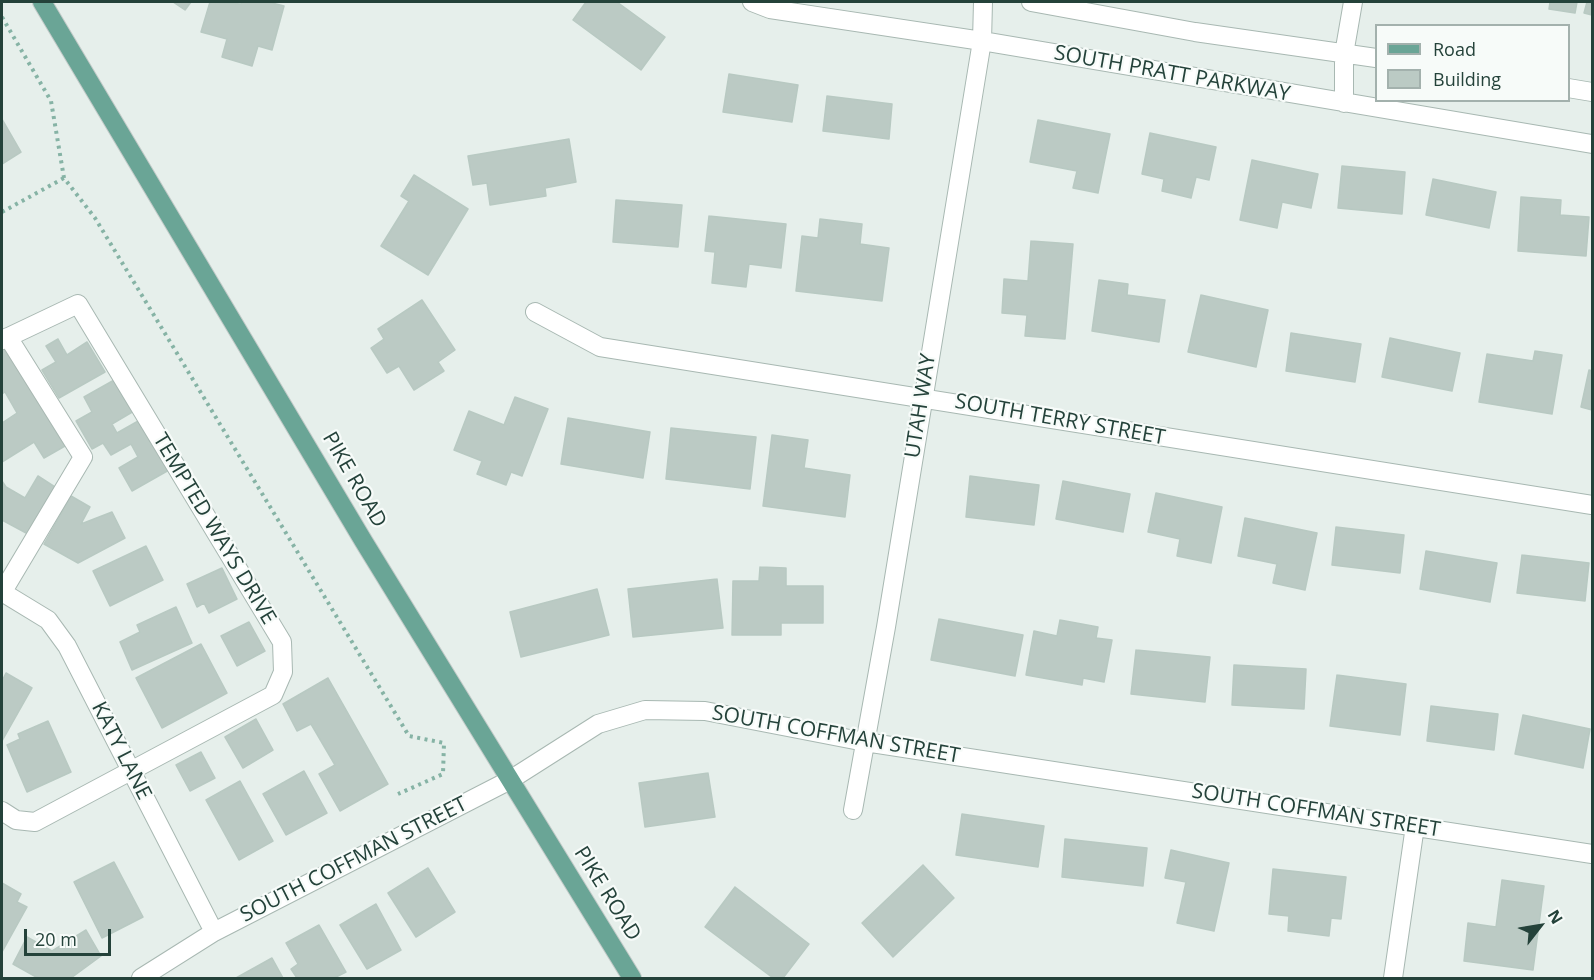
<!DOCTYPE html>
<html>
<head>
<meta charset="utf-8">
<style>
  body { margin:0 }
  #map { position:relative; width:1594px; height:980px; overflow:hidden; background:#e6efeb; font-family:"Open Sans",sans-serif }
  canvas { display:block }
  .frame { position:absolute; inset:0; border:3px solid #24423a; pointer-events:none }
  .legend { position:absolute; left:1375px; top:24px; width:195px; height:78px; box-sizing:border-box; background:#f7fbf9; border:2px solid #a3b1ad; margin:0; padding:8px 10px; list-style:none; font-size:18px; color:#24423a }
  .legend li { display:flex; align-items:center; gap:12px; height:30px }
  .legend b { width:30px; border:2px solid #a3b1ad }
  .north { position:absolute; left:1510px; top:896px; width:60px; height:60px; -webkit-text-stroke:4px #f7fbf9; paint-order:stroke; rotate:59deg; font-size:16px; font-weight:700; line-height:24px; text-align:center; color:#24423a }
  .north::after { content:''; display:block; margin:auto; width:21px; height:27px; background:#24423a; clip-path:polygon(50% 0,100% 100%,50% 72%,0 100%) }
  .scale { position:absolute; left:24px; top:929px; width:87px; height:27px; box-sizing:border-box; border:3px solid #24423a; border-top:0; padding-left:8px; font-size:18px; line-height:21px; white-space:nowrap; color:#24423a; -webkit-text-stroke:4px #f7fbf9; paint-order:stroke }
</style>
</head>
<body>
<div id="map">
<canvas width="1594" height="980"></canvas>
<div class="frame"></div>
<ul class="legend">
<li><b style="height:8px;background:#6aa596"></b>Road</li>
<li><b style="height:16px;background:#bbcac4"></b>Building</li>
</ul>
<div class="north">N</div>
<div class="scale">20 m</div>
</div>
<script>
const g = document.querySelector('canvas').getContext('2d');
g.lineJoin = 'round';
function fill(path, color) {
  g.fillStyle = color;
  g.fill(path, 'evenodd');
}
function shape(rows) {
  const path = new Path2D();
  for (const r of rows) {
    path.moveTo(r[0], r[1]);
    for (let i = 2; i < r.length; i += 2) path.lineTo(r[i], r[i + 1]);
  }
  return path;
}
function stroke(path, color, width, dash) {
  g.strokeStyle = color;
  g.lineWidth = width;
  g.lineCap = dash ? 'butt' : 'round';
  g.setLineDash(dash || []);
  g.stroke(path);
}
function label(font, color, halo, rows, align = 'center') {
  g.font = font + ' "Open Sans",sans-serif';
  g.lineWidth = 4.5;
  g.setLineDash([]);
  g.textBaseline = 'middle';
  g.strokeStyle = halo;
  g.fillStyle = color;
  for (const [text, x, y, turn = 0] of rows) {
    g.save();
    g.translate(x, y);
    g.rotate((+turn || 0) * Math.PI / 180);
    g.textAlign = isNaN(turn) ? turn : align;
    if (halo) g.strokeText(text, 0, 0);
    g.fillText(text, 0, 0);
    g.restore();
  }
}
const building = shape([
  [173,2,191,2,185,10,173,2],
  [210,2,241,4,242,2,268,2,284,6,272,50,258,46,252,66,222,57,227,39,201,32,210,2],
  [586,2,617,2,665,37,641,70,573,20,586,2],
  [1550,2,1577,2,1575,13,1549,9,1550,2],
  [1587,2,1592,2,1592,15,1584,13,1587,2],
  [729,74,798,85,792,122,723,112,729,74],
  [827,96,892,104,889,139,823,131,827,96],
  [2,119,21,152,2,164,2,119],
  [1038,120,1110,134,1098,193,1073,188,1077,171,1030,162,1038,120],
  [1150,133,1216,147,1209,180,1196,177,1191,198,1162,191,1164,179,1142,174,1150,133],
  [569,139,576,182,545,188,546,196,490,205,487,183,473,185,468,156,569,139],
  [1252,160,1318,174,1311,208,1282,202,1277,228,1240,220,1252,160],
  [1342,166,1405,172,1402,214,1338,208,1342,166],
  [414,175,468,209,428,275,381,246,409,201,401,196,414,175],
  [1433,179,1496,192,1489,228,1426,215,1433,179],
  [1521,197,1561,200,1560,215,1589,217,1586,256,1518,251,1521,197],
  [616,200,682,205,678,247,613,242,616,200],
  [709,216,786,224,781,268,749,264,746,287,712,283,715,252,705,251,709,216],
  [820,219,862,224,860,244,889,248,882,301,796,291,802,236,818,238,820,219],
  [1031,241,1073,244,1065,339,1025,336,1027,315,1002,313,1004,279,1028,281,1031,241],
  [1099,280,1128,284,1127,295,1165,300,1159,342,1092,331,1099,280],
  [1201,295,1268,310,1256,367,1188,352,1201,295],
  [422,300,455,350,438,362,444,371,414,390,399,366,387,373,371,348,384,339,378,329,422,300],
  [1291,333,1361,344,1355,382,1286,371,1291,333],
  [1390,338,1460,353,1452,391,1382,377,1390,338],
  [58,339,67,355,87,342,105,372,59,398,42,370,56,362,46,346,58,339],
  [4,345,65,446,44,458,34,442,2,462,2,423,17,413,5,392,2,394,2,347,4,345],
  [1535,351,1562,355,1552,414,1479,402,1487,354,1533,361,1535,351],
  [1589,370,1592,371,1592,410,1581,407,1589,370],
  [116,379,134,411,112,424,117,433,140,420,169,470,132,491,119,468,138,457,131,444,111,455,103,443,92,449,76,421,92,412,84,397,116,379],
  [515,397,548,409,522,476,511,472,506,485,477,474,482,461,454,450,469,411,504,425,515,397],
  [568,418,650,432,643,478,561,464,568,418],
  [671,428,756,437,750,489,666,479,671,428],
  [772,435,808,440,804,468,850,475,845,517,763,506,772,435],
  [38,476,55,487,28,534,2,520,2,481,6,487,25,498,38,476],
  [970,476,1039,485,1034,525,966,517,970,476],
  [1063,481,1130,494,1123,532,1056,519,1063,481],
  [1156,493,1222,507,1211,563,1177,556,1180,539,1148,532,1156,493],
  [71,496,90,507,81,524,112,512,125,538,78,563,44,544,71,496],
  [1245,518,1317,533,1305,590,1273,583,1277,564,1238,556,1245,518],
  [1336,527,1404,535,1400,573,1332,565,1336,527],
  [146,546,163,580,110,606,93,571,146,546],
  [1426,551,1497,563,1490,602,1420,589,1426,551],
  [1522,555,1589,563,1585,601,1517,593,1522,555],
  [760,567,786,568,786,586,823,586,823,623,781,623,781,635,732,635,733,581,759,581,760,567],
  [222,568,237,599,209,613,204,603,197,607,187,584,222,568],
  [717,579,723,628,633,637,628,589,717,579],
  [597,589,609,635,521,657,510,612,597,589],
  [176,607,192,643,132,670,120,642,140,632,137,625,176,607],
  [939,619,1023,635,1015,676,931,660,939,619],
  [1060,620,1098,627,1096,638,1112,640,1104,682,1083,678,1082,685,1026,675,1034,631,1057,636,1060,620],
  [249,622,265,651,237,666,221,636,249,622],
  [201,644,227,693,162,728,136,678,201,644],
  [1136,650,1210,657,1205,702,1131,694,1136,650],
  [1234,665,1306,669,1304,709,1232,705,1234,665],
  [6,673,32,688,2,741,2,681,6,673],
  [1337,675,1406,684,1400,735,1330,726,1337,675],
  [328,678,388,784,340,811,319,774,335,765,311,724,297,731,283,704,328,678],
  [1431,706,1498,714,1494,750,1427,741,1431,706],
  [1523,715,1590,729,1583,768,1515,754,1523,715],
  [256,719,273,750,243,768,225,737,256,719],
  [48,721,71,772,27,792,7,745,20,739,18,734,48,721],
  [201,752,215,778,190,791,176,765,201,752],
  [304,771,327,813,286,835,263,794,304,771],
  [708,773,715,817,645,827,639,783,708,773],
  [240,781,273,841,239,860,206,800,240,781],
  [962,814,1044,826,1038,867,956,855,962,814],
  [1065,839,1147,848,1143,886,1062,877,1065,839],
  [1171,850,1229,863,1214,931,1177,923,1186,882,1165,878,1171,850],
  [114,862,143,917,102,938,74,882,114,862],
  [923,865,954,898,893,957,862,923,923,865],
  [428,868,455,912,416,937,388,893,428,868],
  [1273,869,1346,877,1341,919,1331,918,1329,936,1288,931,1289,916,1269,914,1273,869],
  [1502,880,1544,886,1533,970,1464,961,1468,923,1496,927,1502,880],
  [2,883,21,894,17,902,27,907,2,952,2,883],
  [735,887,809,944,783,978,773,978,705,927,735,887],
  [376,904,401,950,367,969,340,925,376,904],
  [319,925,346,972,334,978,297,978,291,969,298,964,286,943,319,925],
  [86,930,101,956,71,978,38,978,13,964,27,937,52,951,86,930],
  [272,958,283,978,236,978,272,958]
]);
fill(building, '#bbcac4');
stroke(building, '#b8c9c2', 1.5);
const minor = shape([
  [752,2,770,9,982,41,1592,144],
  [1031,2,1195,32,1376,58],
  [1568,88,1592,92],
  [1344,103,1344,54,1353,2],
  [535,312,600,347,1592,505],
  [2,340,78,304,282,642,283,672,273,695,35,822,16,820,2,811],
  [2,592,48,620,67,646,214,932],
  [2,593,83,457,8,337],
  [853,810,886,627,982,41,983,2],
  [141,978,214,932,510,780,598,724,645,710,705,711,865,742,1592,854],
  [1393,978,1415,826]
]);
const major = shape([
  [42,2,364,542,632,978]
]);
stroke(minor, '#a8b8b2', 20);
stroke(major, '#c2cac8', 20);
stroke(shape([
  [2,17,51,101,64,178,95,218,409,736,444,743,443,774,398,794],
  [2,212,64,178]
]), '#86b3a5', 4, [3, 4.5]);
stroke(minor, '#fff', 18);
stroke(major, '#6aa596', 18);
label('21px', '#24423a', '#f7fbf9', [
  ["SOUTH PRATT PARKWAY",1172,74,10],
  ["UTAH WAY",921,406,-81],
  ["SOUTH TERRY STREET",1060,420,10],
  ["PIKE ROAD",354,480,60],
  ["TEMPTED WAYS DRIVE",214,529,59],
  ["SOUTH COFFMAN STREET",836,735,10],
  ["KATY LANE",121,751,63],
  ["SOUTH COFFMAN STREET",1316,811,9],
  ["SOUTH COFFMAN STREET",354,860,-27],
  ["PIKE ROAD",607,894,58]
]);
</script>
</body>
</html>
